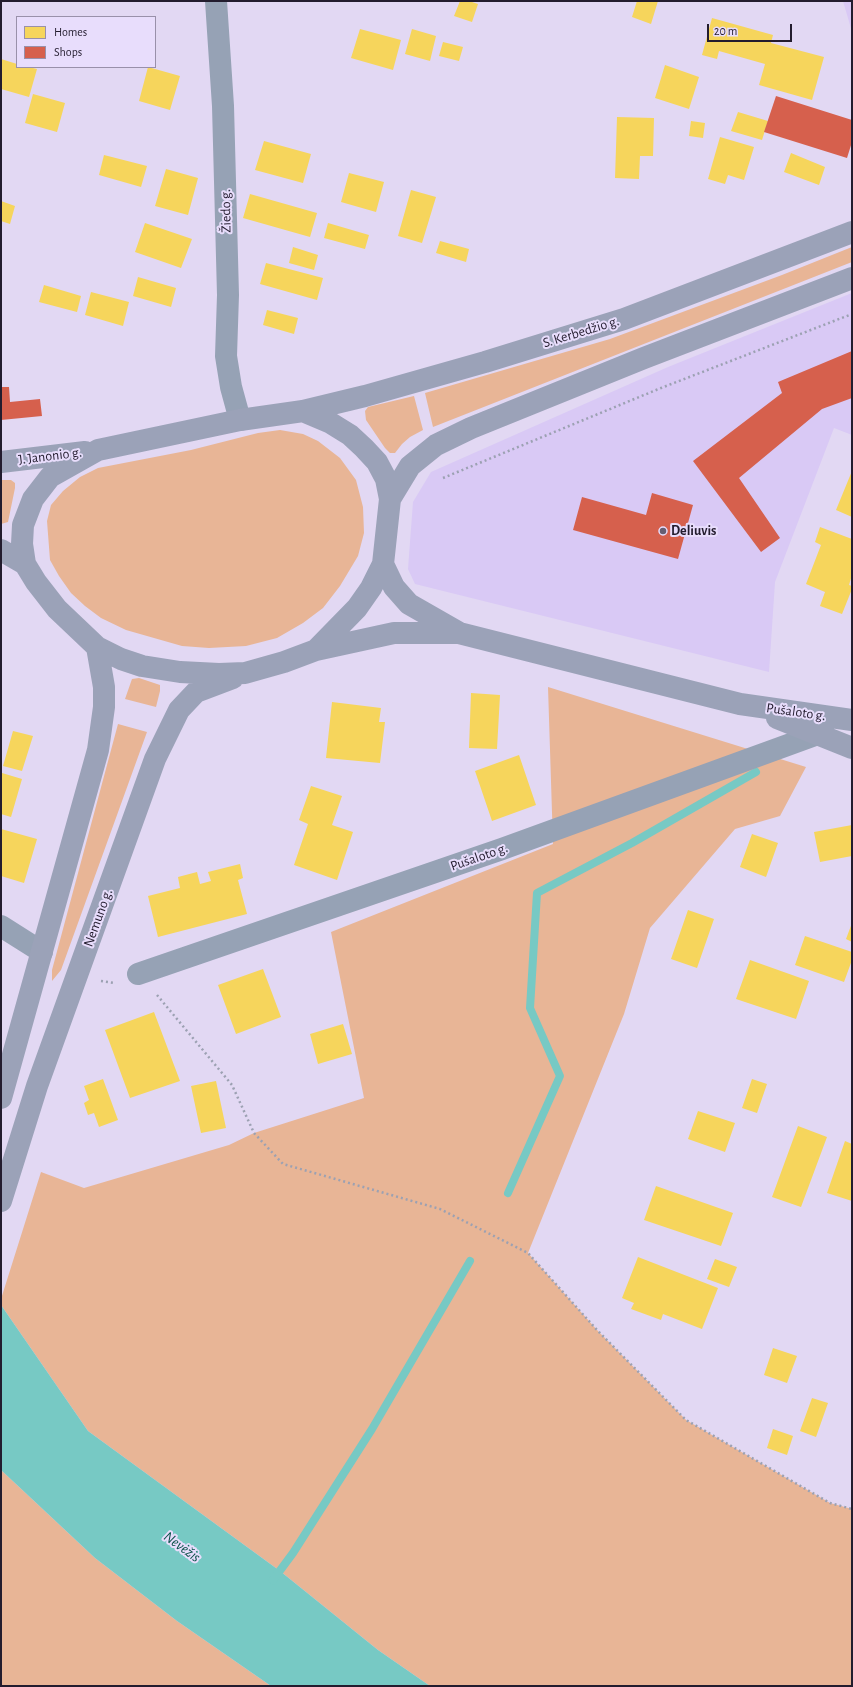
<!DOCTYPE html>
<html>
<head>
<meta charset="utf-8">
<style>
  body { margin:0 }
  #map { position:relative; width:853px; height:1687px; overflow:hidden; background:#e2d8f3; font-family:"Alegreya Sans",sans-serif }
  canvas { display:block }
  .frame { position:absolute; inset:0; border:2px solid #231c2e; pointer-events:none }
  .legend { position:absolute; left:16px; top:16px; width:140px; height:52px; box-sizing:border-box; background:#e8ddfc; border:1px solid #9990aa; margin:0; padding:5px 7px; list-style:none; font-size:12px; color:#231c2e }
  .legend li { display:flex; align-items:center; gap:8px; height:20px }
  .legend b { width:20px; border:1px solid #9990aa }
  .scale { position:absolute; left:707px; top:24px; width:85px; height:18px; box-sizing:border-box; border:2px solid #231c2e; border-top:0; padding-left:5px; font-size:12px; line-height:14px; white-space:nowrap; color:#231c2e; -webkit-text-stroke:3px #e8ddfc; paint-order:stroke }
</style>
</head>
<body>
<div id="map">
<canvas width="853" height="1687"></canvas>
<div class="frame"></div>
<ul class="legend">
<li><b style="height:11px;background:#f6d55c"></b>Homes</li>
<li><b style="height:11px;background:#d6604d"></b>Shops</li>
</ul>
<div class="scale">20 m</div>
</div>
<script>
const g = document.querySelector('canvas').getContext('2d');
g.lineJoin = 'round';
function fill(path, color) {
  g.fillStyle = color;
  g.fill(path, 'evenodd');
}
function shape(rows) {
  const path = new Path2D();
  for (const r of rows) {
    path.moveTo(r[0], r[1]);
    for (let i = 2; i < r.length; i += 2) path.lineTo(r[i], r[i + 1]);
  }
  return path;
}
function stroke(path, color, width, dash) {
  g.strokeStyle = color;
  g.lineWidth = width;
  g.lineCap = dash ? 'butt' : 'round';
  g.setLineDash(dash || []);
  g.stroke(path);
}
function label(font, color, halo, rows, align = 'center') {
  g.font = font + ' "Alegreya Sans",sans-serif';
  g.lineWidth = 4;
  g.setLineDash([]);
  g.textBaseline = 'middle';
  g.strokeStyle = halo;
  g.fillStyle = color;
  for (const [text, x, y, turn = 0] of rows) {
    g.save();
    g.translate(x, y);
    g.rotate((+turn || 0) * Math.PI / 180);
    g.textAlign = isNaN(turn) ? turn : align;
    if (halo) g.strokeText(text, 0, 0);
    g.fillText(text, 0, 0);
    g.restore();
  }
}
fill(shape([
  [843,1,852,1,852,32],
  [852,293,852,435,834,428,775,582,769,672,415,584,408,569,413,502,431,472,668,367]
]), '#d9c9f5');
fill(shape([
  [852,247,852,262,433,427,425,393,610,339,782,275],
  [414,396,423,430,410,437,402,444,395,453,390,453,385,448,366,420,365,411,368,407],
  [280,430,303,434,318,441,340,458,356,480,363,507,364,533,358,556,340,586,323,608,303,623,277,638,246,646,209,648,182,646,126,630,101,618,85,606,71,593,59,576,50,560,47,521,51,505,63,491,80,477,98,468,191,450,258,433],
  [1,480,11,480,15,483,15,488,8,522,1,524],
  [139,678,160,685,160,691,156,707,125,699,132,679],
  [548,687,806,767,780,816,735,829,650,928,624,1014,528,1253,597,1330,686,1420,830,1503,852,1509,852,1686,430,1686,378,1650,280,1571,88,1431,1,1305,1,1299,41,1172,84,1188,229,1145,254,1133,364,1098,331,932,553,844],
  [118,724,147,732,61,970,52,981,52,970],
  [1,1470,95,1558,177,1621,271,1686,1,1686]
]), '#e8b596');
fill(shape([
  [1,1305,88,1431,280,1571,378,1650,430,1686,271,1686,177,1621,95,1558,1,1470]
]), '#77c9c4');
fill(shape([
  [460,1,469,1,478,4,472,22,454,16],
  [637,1,658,1,651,24,632,17],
  [712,18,773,35,771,43,824,57,812,100,759,85,765,64,719,51,717,59,702,55],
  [360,29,401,40,393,70,351,58],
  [412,29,436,36,430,61,405,54],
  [443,42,463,47,459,61,439,56],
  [1,59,17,64,17,67,29,67,37,69,29,97,1,89],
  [665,65,699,77,689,109,655,98],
  [148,67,180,76,170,110,139,101],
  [33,94,65,103,57,132,25,123],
  [738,112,768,121,762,140,731,131],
  [617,117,654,118,653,156,640,156,639,179,615,178],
  [691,121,705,123,703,138,689,136],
  [720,137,754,147,744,180,728,175,725,184,708,179],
  [264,141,311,154,303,183,255,170],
  [791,153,825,167,819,185,784,172],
  [104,155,147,166,141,187,99,175],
  [166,169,198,178,188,215,155,206],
  [349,173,384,182,376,212,341,202],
  [411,190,436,197,422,243,398,236],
  [250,194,317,213,310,237,243,218],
  [1,201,15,206,10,224,1,221],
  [145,223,192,239,181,268,135,252],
  [328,223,369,235,365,249,324,238],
  [440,241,469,249,466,262,436,253],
  [293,247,318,255,314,270,289,263],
  [266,263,323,278,317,300,260,284],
  [138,277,176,288,171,307,133,296],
  [44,285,81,296,77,312,39,302],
  [91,292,129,302,123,326,85,315],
  [267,310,298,318,294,334,263,325],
  [852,471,852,517,836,510],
  [820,527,852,539,852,575,849,585,852,586,852,589,842,614,820,606,825,592,806,584,821,545,815,542],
  [471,693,500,695,497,749,469,748],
  [332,702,381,708,379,722,385,722,380,763,326,758],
  [13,731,33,736,22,771,3,766],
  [519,755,536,805,492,821,475,771],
  [2,773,22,779,11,817,1,814],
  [311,786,342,796,332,825,353,832,337,880,294,865,308,824,299,820],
  [852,825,852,856,820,862,814,832],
  [1,829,37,839,24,883,1,876],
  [752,834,778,843,766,877,740,867],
  [240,864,243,878,238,880,247,914,158,937,148,896,180,888,178,877,197,872,200,884,211,881,208,872],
  [688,910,714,919,697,968,671,959],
  [852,923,852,942,846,939],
  [805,936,852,952,852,960,844,982,795,965],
  [750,960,809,981,796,1019,736,999],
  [263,969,281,1017,236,1034,218,985],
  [154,1012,180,1081,130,1098,105,1030],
  [343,1024,352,1054,318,1064,310,1034],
  [103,1079,118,1120,99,1127,94,1113,88,1115,84,1103,89,1100,84,1086],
  [752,1079,767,1084,757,1113,742,1108],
  [216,1081,226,1128,201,1133,191,1086],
  [698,1111,735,1123,725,1152,688,1139],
  [798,1126,827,1137,801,1207,772,1197],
  [845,1141,852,1144,852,1201,827,1193],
  [656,1186,733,1213,721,1246,644,1220],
  [638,1257,718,1288,702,1329,663,1314,661,1320,631,1309,634,1303,622,1298],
  [715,1259,737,1267,729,1287,707,1279],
  [773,1348,797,1356,787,1383,764,1375],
  [812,1398,828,1403,816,1437,800,1431],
  [773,1429,793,1436,787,1455,767,1448]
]), '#f6d55c');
fill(shape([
  [776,96,852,120,852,142,847,158,764,132],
  [852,351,852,398,822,409,739,478,780,538,761,552,693,461,782,393,778,382],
  [1,387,9,387,10,402,40,399,42,416,1,420],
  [652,493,693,505,678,559,573,530,582,497,646,515]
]), '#d6604d');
stroke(shape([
  [508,1193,560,1076,530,1008,537,893,632,843,756,772],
  [273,1580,293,1553,372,1429,470,1261]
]), '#77c9c4', 8);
stroke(shape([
  [443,478,661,388,852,314],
  [101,981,114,983],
  [157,995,232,1085,254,1133,283,1164,440,1209,528,1253,597,1330,686,1420,830,1503,852,1509]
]), '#9ca1b2', 2.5, [2, 3]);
stroke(shape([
  [216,1,223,106,228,295,226,356,231,387,240,420],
  [1,926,42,952],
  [138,974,502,849,818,734]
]), '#96a2b5', 22);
stroke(shape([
  [303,411,329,422,350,435,364,448,377,462,386,479,390,499,383,564,371,588,357,608,316,650,284,662,245,673,219,674,180,672,142,666,121,659,97,647,57,609,36,582,25,564,22,544,23,525,33,499,50,477,98,450,240,420,303,411,365,396,485,362,624,319,852,232],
  [1,462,85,452],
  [390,499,410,466,436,445,471,428,644,358,852,278],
  [1,550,25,564],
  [383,564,394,587,409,604,458,632],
  [316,650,394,633,459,633,740,704,852,720],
  [777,718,852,748],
  [1,1098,98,750,104,707,104,687,97,647],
  [1,1201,37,1086,155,759,179,710,196,692,233,678]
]), '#9ba2b8', 22);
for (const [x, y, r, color] of [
  [663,531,4,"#665e73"]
]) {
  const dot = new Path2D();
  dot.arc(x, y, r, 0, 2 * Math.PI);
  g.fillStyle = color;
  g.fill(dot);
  stroke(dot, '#e8ddfc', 1.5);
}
label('14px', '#231c2e', '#e8ddfc', [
  ["Žiedo g.",226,211,-91],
  ["S. Kerbedžio g.",581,332,-17],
  ["J. Janonio g.",50,456,-7],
  ["Pušaloto g.",796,712,8],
  ["Pušaloto g.",479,857,-19],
  ["Nemuno g.",98,918,-70]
]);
label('bold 14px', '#231c2e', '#e8ddfc', [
  ["Deliuvis",671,531]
], 'left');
label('italic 15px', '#0a5249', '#e8ddfc', [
  ["Nevėžis",182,1547,36]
]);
</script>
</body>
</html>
